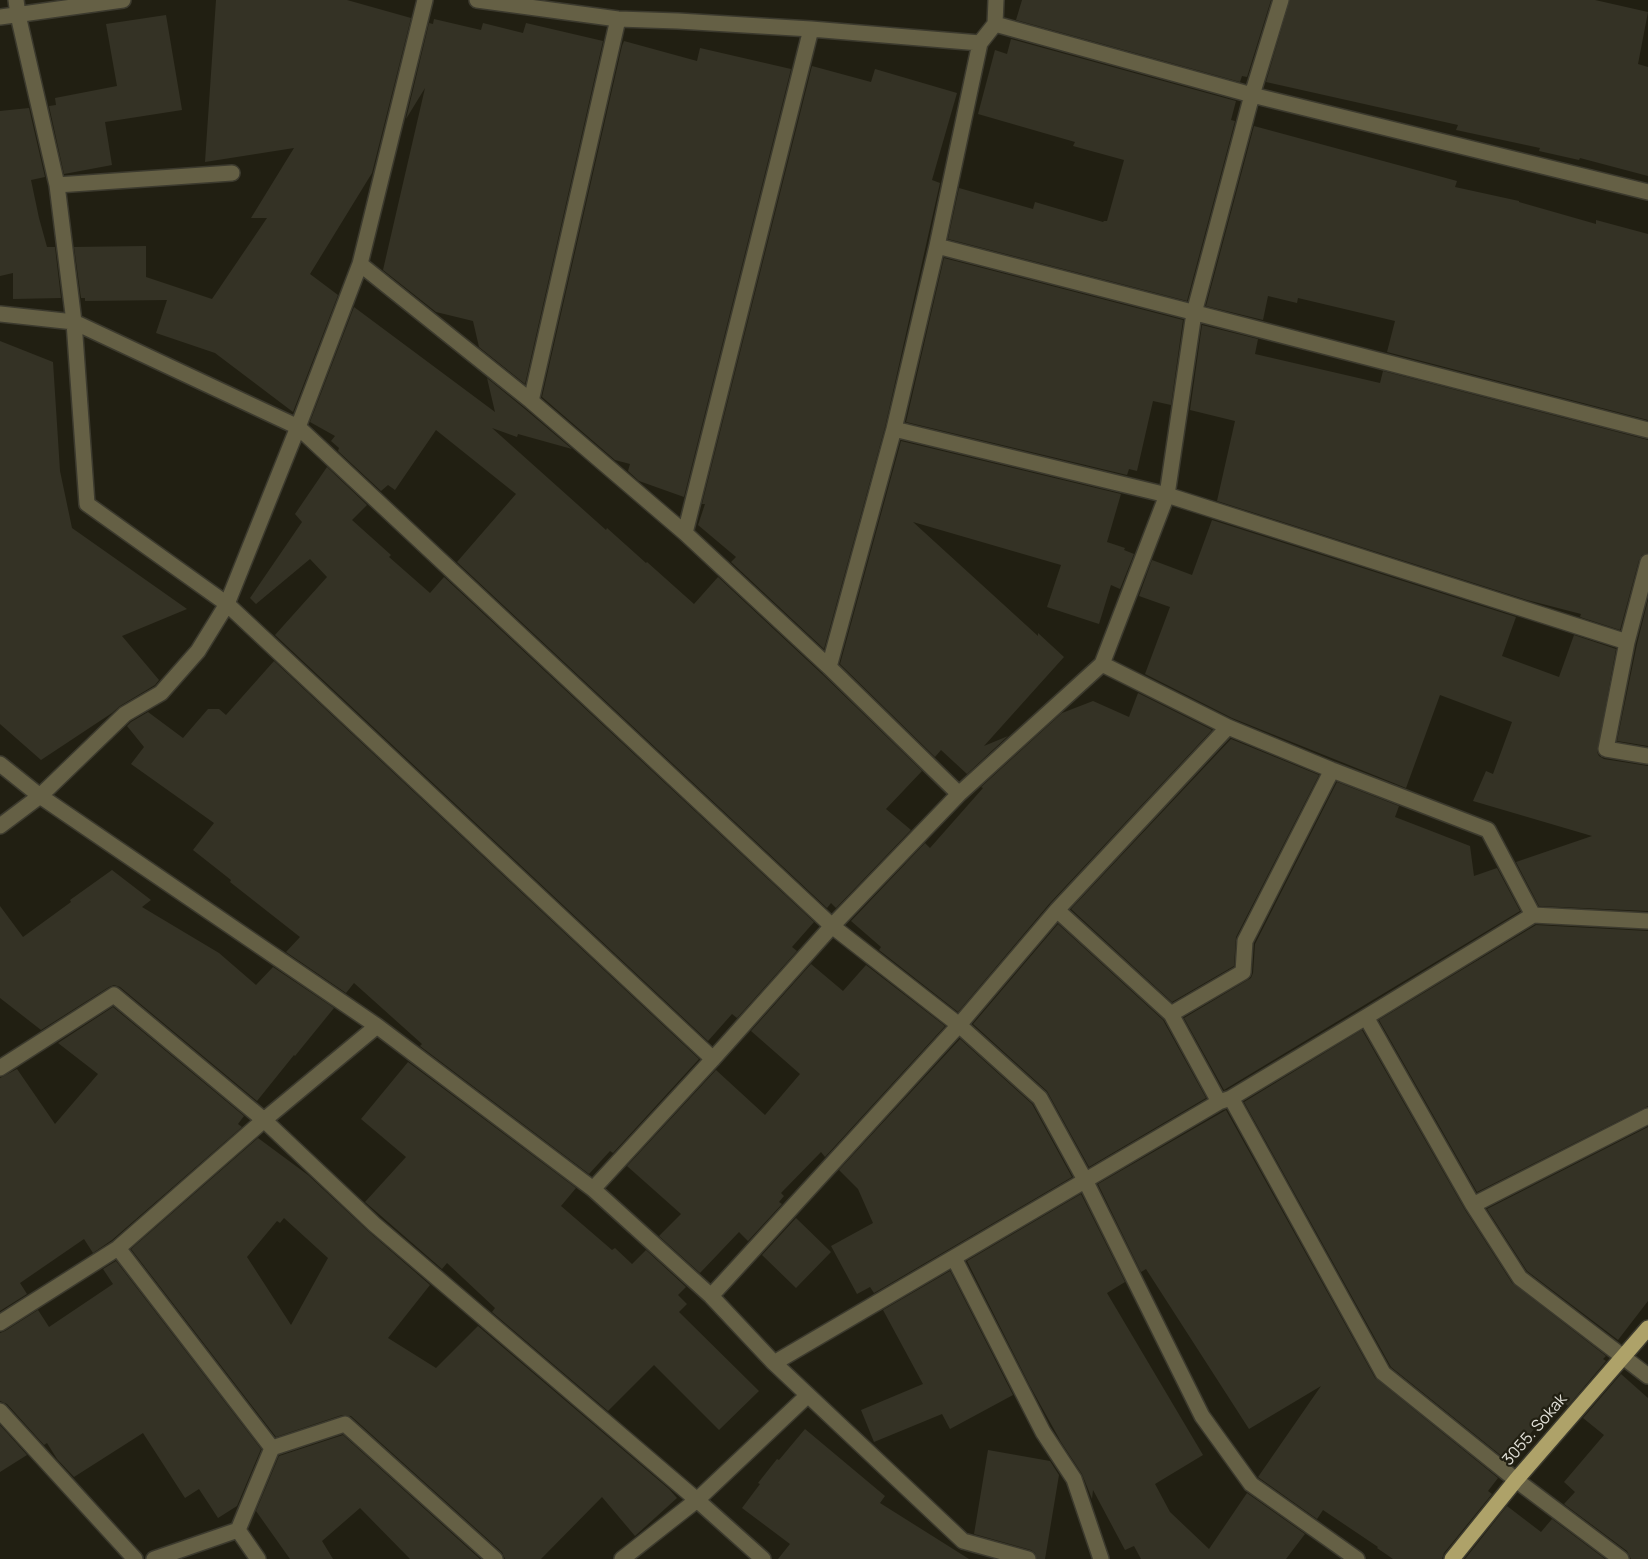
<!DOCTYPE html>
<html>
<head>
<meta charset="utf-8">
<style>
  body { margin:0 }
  canvas { display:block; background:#211f12 }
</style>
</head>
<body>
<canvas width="1648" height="1559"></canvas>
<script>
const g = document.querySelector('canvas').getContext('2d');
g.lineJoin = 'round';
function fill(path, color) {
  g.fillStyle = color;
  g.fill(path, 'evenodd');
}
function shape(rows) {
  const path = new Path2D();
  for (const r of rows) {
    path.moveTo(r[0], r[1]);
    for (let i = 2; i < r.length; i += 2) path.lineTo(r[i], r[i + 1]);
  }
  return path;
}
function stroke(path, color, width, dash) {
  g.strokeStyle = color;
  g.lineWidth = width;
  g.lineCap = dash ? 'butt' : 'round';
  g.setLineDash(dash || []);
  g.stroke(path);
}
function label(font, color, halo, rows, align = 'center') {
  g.font = font + ' Manrope,sans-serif';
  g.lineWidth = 4.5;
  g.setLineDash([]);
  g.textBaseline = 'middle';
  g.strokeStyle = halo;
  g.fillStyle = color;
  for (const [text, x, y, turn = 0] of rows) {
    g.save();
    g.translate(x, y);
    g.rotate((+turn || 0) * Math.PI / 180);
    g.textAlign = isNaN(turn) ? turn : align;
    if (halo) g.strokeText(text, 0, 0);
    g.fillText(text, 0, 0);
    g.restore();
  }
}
fill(shape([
  [216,0,347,0,411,18,372,173,310,274,338,295,293,412,215,353,156,333,167,300,85,301,85,298,81,298,74,247,146,246,146,277,212,299,267,218,251,218,294,148,205,162],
  [1022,0,1271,0,1247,77,1242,76,1240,82,1016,20],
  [1290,0,1595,0,1648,12,1638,64,1648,67,1648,176,1580,158,1579,160,1539,151,1540,148,1456,130,1458,125,1266,82],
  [166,15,182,110,105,122,112,165,64,174,49,106,56,105,55,98,117,86,106,24],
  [434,19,481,30,483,23,523,33,526,23,603,41,525,384,479,347,473,321,436,312,383,270,425,88,406,119,429,23,433,24],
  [1011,39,1236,101,1231,120,1235,121,1187,301,948,239,959,188,1033,209,1035,202,1103,222,1104,221,1107,221,1124,160,1073,146,1075,142,978,114,995,50,1007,54],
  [624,41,697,61,700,48,791,69,684,497,639,481,628,471,630,464,615,460,542,397,622,46],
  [812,66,871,82,875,69,957,93,932,180,940,183,885,427,824,649,731,562,736,557,698,525,705,504,702,504],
  [29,108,45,177,31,180,39,218,47,247,55,247,61,298,13,299,13,273,0,276,0,111],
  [1254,126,1457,181,1455,187,1519,201,1519,202,1596,224,1596,220,1648,234,1648,420,1387,352,1395,321,1298,298,1297,303,1268,296,1263,320,1206,306],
  [944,258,1183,320,1171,405,1153,401,1137,471,1129,469,1127,475,906,422],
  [354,307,495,412,487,378,525,409,572,449,518,434,517,437,492,428,606,530,607,528,646,563,647,562,694,604,718,577,822,674,922,771,886,809,911,830,836,908,831,903,827,908,457,562,516,494,436,430,395,490,388,485,381,491,338,451,339,448,331,441,335,436,310,422],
  [1202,325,1258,339,1255,354,1380,383,1383,371,1648,440,1648,553,1642,555,1639,560,1620,630,1580,617,1581,614,1527,600,1217,501,1235,421,1190,410],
  [0,341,53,362,60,471,72,528,187,609,122,636,159,680,155,685,120,706,112,713,41,760,0,724],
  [901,441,1121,494,1107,542,1125,548,1124,550,1134,554,1120,589,1111,585,1099,624,1047,607,1061,565,913,522,1038,636,1038,633,1064,657,984,746,1008,736,967,774,941,750,935,757,840,664],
  [327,467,367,505,352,520,391,555,389,557,430,593,444,577,814,922,792,947,797,951,737,1018,732,1014,708,1041,275,635,327,577,310,559,256,604,250,598,302,522,295,514],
  [1212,520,1516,617,1502,656,1559,677,1574,635,1616,649,1597,752,1599,756,1604,759,1648,766,1648,911,1539,906,1516,862,1592,836,1473,801,1486,771,1493,774,1512,722,1440,695,1406,788,1232,718,1145,674,1170,607,1139,596,1152,560,1192,575],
  [1648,600,1648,746,1617,741,1637,644],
  [274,661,699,1059,613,1153,610,1151,589,1174,420,1046,422,1044,354,983,346,993,286,952,300,937,230,882,231,880,193,850,214,823,131,764,144,747,127,726,131,722,148,712,183,738,208,709,219,709,226,715],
  [1138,693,1212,730,1050,903,958,1012,879,950,881,947,851,921,925,843,930,848,983,788,981,787,1062,713,1093,701,1129,717],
  [1231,739,1319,775,1236,937,1234,966,1172,1002,1071,909],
  [1337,782,1399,806,1395,817,1470,846,1474,876,1497,868,1520,911,1224,1090,1184,1018,1251,978,1253,973,1255,944],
  [112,870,151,900,142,907,219,953,256,985,273,967,334,1008,295,1056,294,1055,257,1101,120,987,114,985,109,987,41,1030,0,998,0,906,23,937,71,902,70,900],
  [1058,924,1163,1020,1206,1098,1089,1167,1047,1091,973,1024],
  [1536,925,1648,931,1648,1106,1477,1192,1379,1020],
  [811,964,843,991,866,965,945,1026,825,1157,821,1152,781,1193,784,1196,779,1202,782,1204,748,1241,739,1232,700,1273,659,1236,681,1214,627,1166,716,1070,765,1115,800,1074,751,1031],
  [113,1007,244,1116,238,1124,242,1127,112,1240,93,1253,84,1239,20,1283,27,1294,0,1311,0,1078,17,1069,55,1124,98,1074,58,1043],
  [1362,1030,1465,1210,1512,1283,1606,1356,1603,1359,1606,1361,1568,1406,1558,1397,1509,1462,1391,1367,1244,1102],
  [960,1039,1032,1104,1072,1177,874,1293,870,1287,857,1294,831,1246,873,1223,858,1189,839,1170],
  [408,1062,576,1188,561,1206,612,1250,615,1248,632,1264,646,1250,686,1287,678,1295,687,1304,679,1312,759,1391,719,1430,654,1365,608,1411,492,1312,495,1308,447,1263,442,1269,365,1202,406,1157,361,1119],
  [1226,1110,1375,1378,1498,1478,1488,1491,1492,1494,1444,1553,1442,1559,1393,1559,1377,1548,1378,1547,1323,1510,1317,1519,1258,1477,1321,1386,1249,1429,1146,1269,1141,1272,1098,1184],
  [1648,1127,1648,1301,1618,1340,1527,1271,1487,1209],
  [258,1138,308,1175,368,1231,430,1285,388,1338,436,1368,478,1326,669,1489,677,1498,635,1536,602,1497,541,1559,505,1559,502,1552,351,1416,342,1415,276,1437,131,1249],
  [284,1218,328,1258,291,1325,247,1257,277,1221,280,1223],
  [1081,1194,1125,1282,1107,1293,1203,1455,1155,1484,1170,1512,1209,1549,1247,1493,1305,1534,1286,1559,1141,1559,1134,1546,1125,1550,1093,1490,1092,1499,1082,1474,1061,1442,1030,1386,967,1261],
  [796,1218,831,1252,796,1288,762,1255],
  [116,1261,261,1449,237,1506,218,1518,199,1489,185,1498,143,1433,74,1477,57,1459,47,1443,44,1445,7,1404,0,1401,0,1333,5,1331,38,1310,49,1327,113,1284,103,1269],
  [950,1271,1013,1395,950,1429,942,1414,874,1442,861,1410,923,1384,883,1310],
  [1621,1374,1648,1398,1648,1559,1631,1559,1627,1551,1564,1504,1575,1492,1564,1482,1604,1435,1583,1418],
  [0,1425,27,1455,0,1472],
  [805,1429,885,1496,880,1503,969,1559,778,1559,790,1544,742,1508,760,1484,758,1483,777,1459,779,1460],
  [343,1435,480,1559,410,1559,360,1508,322,1541,333,1559,290,1559,256,1511,279,1456],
  [988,1450,1050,1461,1059,1475,1045,1559,1037,1559,1035,1553,1031,1550,974,1534],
  [1507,1506,1541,1532,1552,1519,1605,1559,1465,1559]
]), '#343225');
const minor = shape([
  [16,0,18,15,57,185,74,322,298,427,832,926,959,1025,1040,1098,1085,1180,1202,1416,1251,1484,1357,1559],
  [425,0,360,264,298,427,227,604,713,1059],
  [477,0,618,19,678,21,811,29,980,43],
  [0,17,123,0],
  [995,24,1252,95,1648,192],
  [57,185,232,173],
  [937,246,1648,430],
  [360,264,531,401,685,533,829,667,959,794],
  [0,314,74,322,87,504,227,604,198,651,161,693,125,714,40,796,0,826],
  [531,401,618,19],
  [894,429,1167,495,1627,642],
  [685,533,811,29],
  [1648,562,1627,642,1606,749,1648,756],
  [1102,664,1228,727,1332,770,1488,830,1533,915],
  [829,667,894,429,937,246,980,43,995,24,996,0],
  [0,764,40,796,377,1026,593,1189,711,1296,774,1363,963,1541,1028,1559],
  [1057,910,1171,1014,1219,1102],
  [1171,1014,1243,972,1245,941,1332,770],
  [1366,1017,1473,1205,1520,1278,1648,1376],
  [0,1068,114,995,264,1120,374,1224,697,1500,763,1559],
  [1231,1098,1383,1373,1516,1480,1621,1559],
  [593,1189,713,1059,832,926,959,794,1102,664,1167,495,1194,313,1252,95,1281,0],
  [1473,1205,1648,1116],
  [118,1248,272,1448],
  [954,1258,1043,1432,1074,1479,1101,1559],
  [711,1296,959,1025,1057,910,1228,727],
  [0,1323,118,1248,264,1120,377,1026],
  [774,1363,1219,1102,1231,1098,1366,1017,1533,915,1648,921],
  [0,1411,135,1559],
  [238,1530,258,1559],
  [154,1559,238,1530,272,1448,345,1424,495,1559],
  [622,1559,697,1500,808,1395]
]);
const major = shape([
  [1452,1559,1516,1480,1648,1328]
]);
stroke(minor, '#3c3a2e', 18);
stroke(major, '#3c3a2e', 18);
stroke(minor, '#656045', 15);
stroke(major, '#aea269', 15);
label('16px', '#e2e1d9', '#211f12', [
  ["3055. Sokak",1535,1430,-49]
]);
</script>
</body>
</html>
